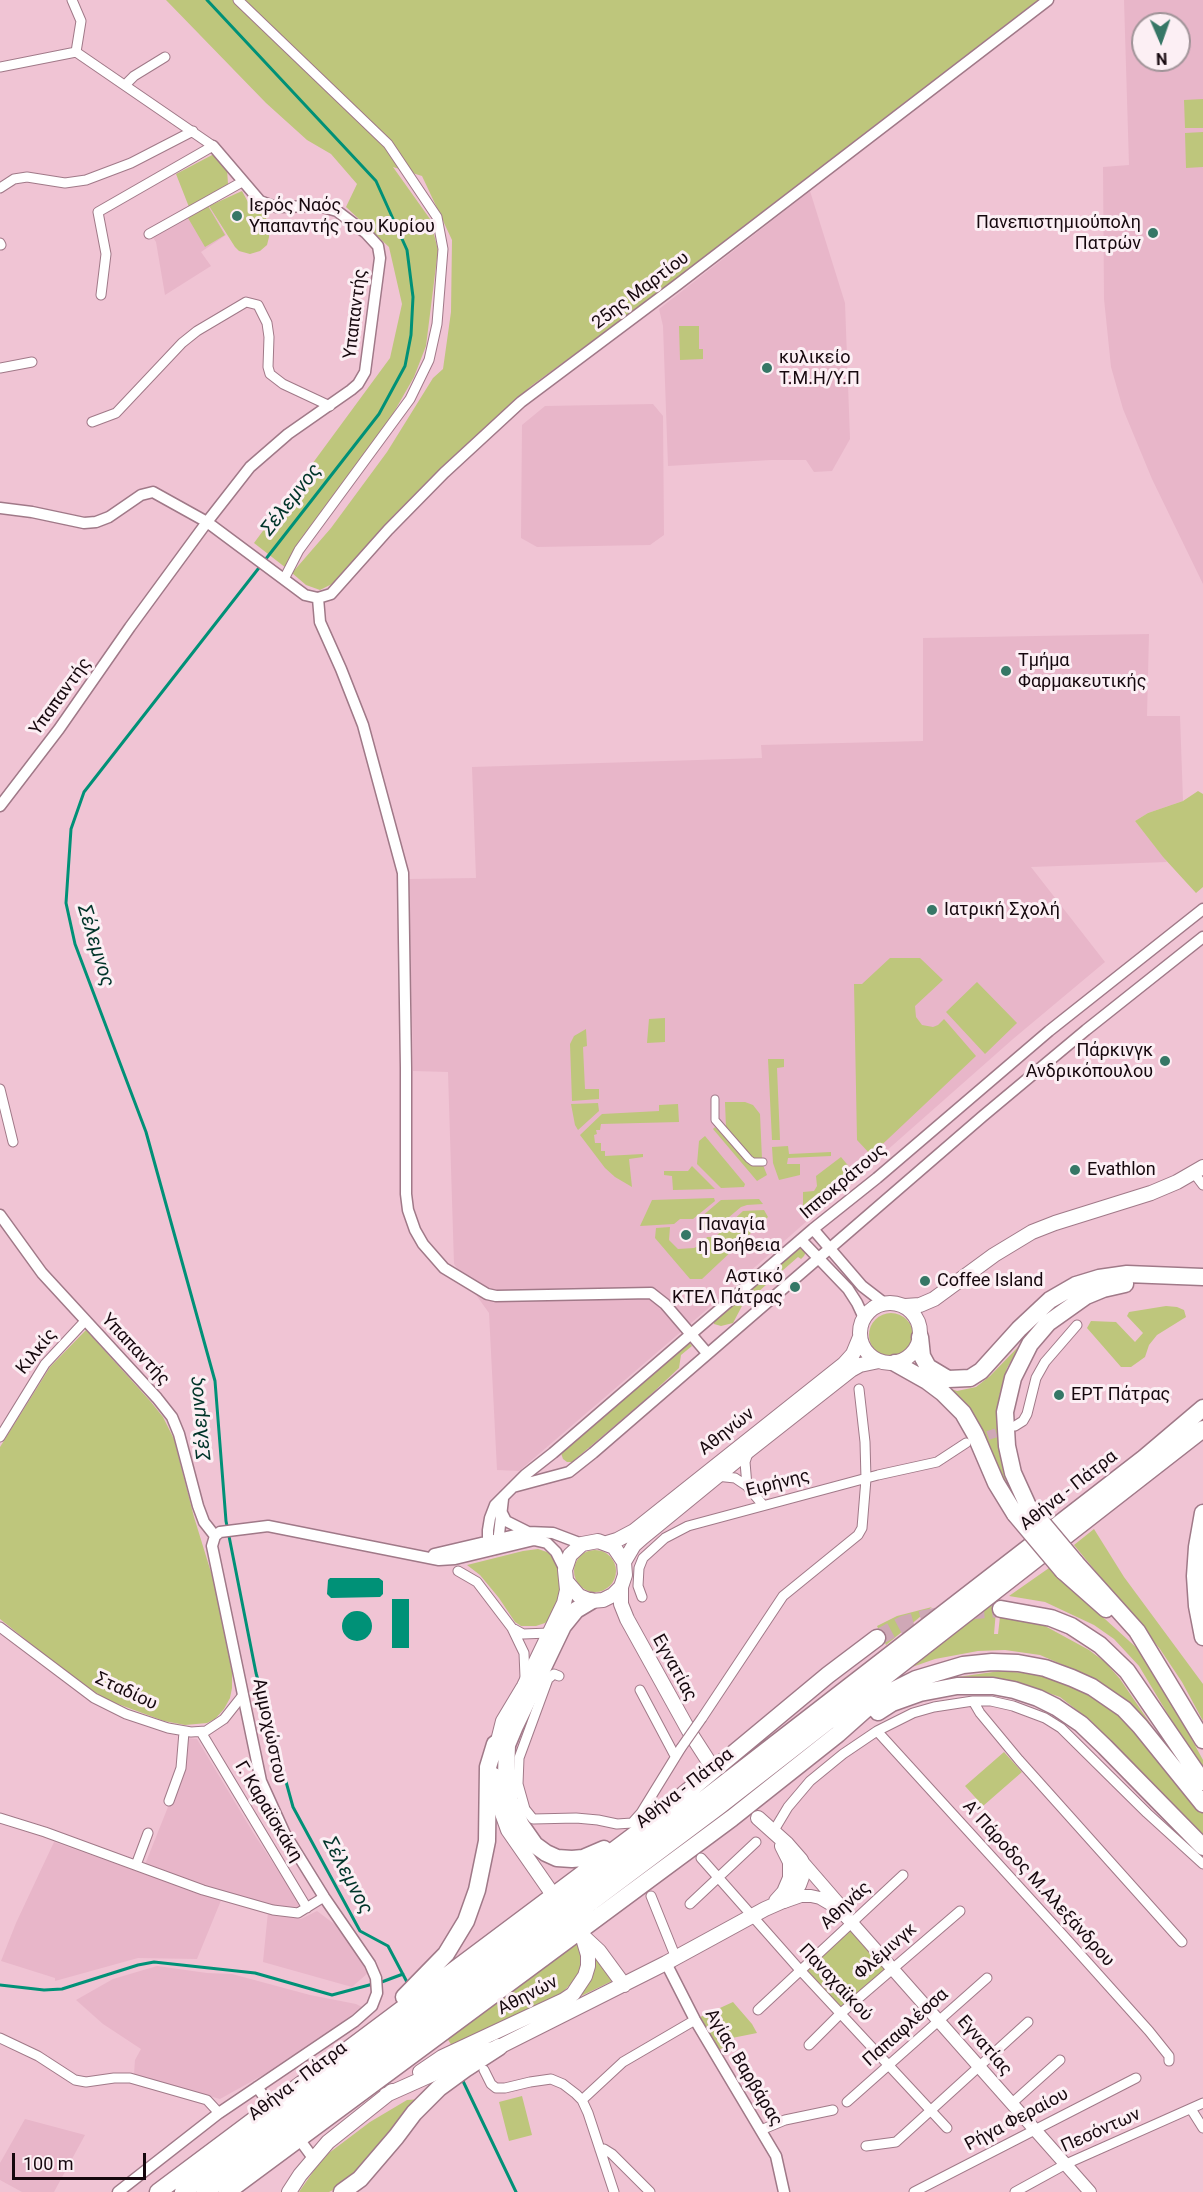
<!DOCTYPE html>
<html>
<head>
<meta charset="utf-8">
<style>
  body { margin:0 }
  #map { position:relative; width:1203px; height:2192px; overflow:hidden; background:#f0c4d4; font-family:Roboto,sans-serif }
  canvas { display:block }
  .north { position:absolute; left:1131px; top:12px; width:60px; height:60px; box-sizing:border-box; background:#fceff4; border:2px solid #a09398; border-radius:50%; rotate:178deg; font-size:16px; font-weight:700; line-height:24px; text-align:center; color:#16080e }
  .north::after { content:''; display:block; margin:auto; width:21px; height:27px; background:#367766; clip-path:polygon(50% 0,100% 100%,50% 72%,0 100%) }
  .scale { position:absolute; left:12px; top:2153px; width:134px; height:27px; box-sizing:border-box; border:3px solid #16080e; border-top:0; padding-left:8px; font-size:18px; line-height:21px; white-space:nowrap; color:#16080e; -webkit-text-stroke:4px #fceff4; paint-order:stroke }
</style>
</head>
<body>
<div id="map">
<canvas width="1203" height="2192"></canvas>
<div class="north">N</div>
<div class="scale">100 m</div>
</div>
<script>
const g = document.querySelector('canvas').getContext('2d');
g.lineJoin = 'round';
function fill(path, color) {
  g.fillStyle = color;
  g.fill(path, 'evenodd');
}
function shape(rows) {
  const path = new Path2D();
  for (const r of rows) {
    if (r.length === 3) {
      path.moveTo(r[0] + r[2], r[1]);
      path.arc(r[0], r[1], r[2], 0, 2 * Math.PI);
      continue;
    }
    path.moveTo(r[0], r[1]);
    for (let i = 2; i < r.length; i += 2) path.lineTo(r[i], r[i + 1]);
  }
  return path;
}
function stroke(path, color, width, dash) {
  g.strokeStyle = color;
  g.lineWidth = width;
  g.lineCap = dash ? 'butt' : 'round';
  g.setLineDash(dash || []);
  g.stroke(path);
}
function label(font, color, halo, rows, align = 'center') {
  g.font = font + ' Roboto,sans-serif';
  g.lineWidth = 6;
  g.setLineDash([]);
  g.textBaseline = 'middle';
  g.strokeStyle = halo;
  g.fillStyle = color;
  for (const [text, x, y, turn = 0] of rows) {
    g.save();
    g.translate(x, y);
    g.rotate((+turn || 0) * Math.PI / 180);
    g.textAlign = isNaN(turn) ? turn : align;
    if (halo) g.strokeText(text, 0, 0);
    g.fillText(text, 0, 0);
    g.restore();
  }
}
fill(shape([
  [1124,0,1203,0,1203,584,1152,479,1123,409,1111,367,1104,299,1103,167,1129,165],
  [1143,24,1179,24,1179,60,1143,60],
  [810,191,845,303,850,439,832,471,814,472,806,460,771,460,668,466,663,326,659,309],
  [209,206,226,235,201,252,211,266,165,295,156,242,152,236],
  [653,404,663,416,664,535,650,545,537,547,521,538,522,425,545,406],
  [1149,634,1147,716,1180,716,1183,801,1148,813,1135,821,1167,862,1031,867,1105,962,1013,1039,704,1312,519,1471,497,1470,489,1313,454,1264,448,1072,413,1071,409,879,476,878,472,767,762,758,761,745,923,741,923,638],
  [187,1738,197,1739,254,1834,302,1907,297,1909,268,1905,144,1867,184,1767],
  [54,1842,148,1875,222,1898,197,1959,138,1958,55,1981,55,1978,1,1961,16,1923],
  [317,1911,345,1932,369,1972,352,1987,263,1962,268,1912,301,1919],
  [157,1966,207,1973,232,1974,310,1995,356,2004,362,2007,299,2055,220,2099,134,2075,135,2060,141,2049,103,2024,76,2000,113,1979],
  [25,2119,85,2135,54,2192,22,2192,0,2180,0,2163]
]), '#e8b6c9');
fill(shape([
  [166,0,1039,0,649,300,531,386,396,513,332,584,320,590,306,585,292,573,331,528,387,452,433,378,443,369,451,312,452,240,422,176,393,167,430,219,438,250,426,346,414,377,386,426,286,568,254,543,390,358,402,304,389,247,346,207,357,184,331,154,307,140,266,103],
  [1203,99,1203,128,1185,128,1184,100],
  [1203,132,1203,167,1186,168,1185,133],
  [214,154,227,169,228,184,227,187,189,207,176,174],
  [242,191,249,204,264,213,269,226,269,237,267,245,260,251,250,254,239,251,235,247,209,206],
  [208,206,225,235,205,247,188,218],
  [679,326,699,326,699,349,703,349,703,359,680,360],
  [1198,791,1203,794,1203,887,1196,893,1163,857,1135,821,1148,813,1183,801],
  [890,958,920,958,943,980,915,1006,916,1017,922,1025,933,1027,938,1025,944,1019,976,1056,871,1155,857,1140,854,984,862,984],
  [977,982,1017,1023,985,1054,946,1012],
  [665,1018,665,1042,647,1043,649,1019],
  [586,1029,587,1046,583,1047,585,1089,599,1089,599,1099,572,1101,570,1044,574,1036],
  [768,1059,784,1059,784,1067,777,1068,780,1140,772,1140],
  [725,1102,745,1102,753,1105,760,1114,762,1159,752,1158,726,1128],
  [598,1103,599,1111,578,1130,575,1125,571,1104],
  [678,1104,679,1122,601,1124,600,1130,596,1130,597,1134,594,1135,595,1143,601,1143,601,1151,605,1151,605,1156,643,1154,643,1157,629,1159,632,1187,615,1177,605,1168,580,1135,602,1114,659,1111,659,1105],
  [715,1127,750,1165,763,1165,767,1175,757,1181,713,1129],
  [705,1136,745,1184,744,1187,721,1188,697,1164,699,1141],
  [788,1146,789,1154,831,1152,831,1156,788,1158,787,1164,800,1164,800,1175,779,1180,773,1163,772,1147],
  [841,1157,856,1175,817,1210,808,1210,803,1206,803,1192,814,1191,817,1186,816,1176],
  [692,1166,715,1189,673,1190,672,1176,664,1175,664,1171,688,1171],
  [714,1198,715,1201,693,1219,680,1219,674,1224,640,1226,652,1200],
  [759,1199,763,1204,747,1205,741,1207,716,1228,705,1229,701,1227,701,1217,721,1200],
  [764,1210,768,1217,702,1279,690,1279,655,1238,656,1228,670,1227,669,1240,678,1249,694,1248,703,1244,707,1237,715,1237,743,1211],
  [798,1247,801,1247,806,1252,804,1256,801,1259,798,1257,742,1306,733,1323,721,1326,714,1324,714,1319],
  [1166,1306,1177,1307,1184,1310,1186,1317,1157,1335,1149,1345,1145,1357,1131,1367,1121,1367,1087,1328,1091,1321,1116,1322,1135,1342,1143,1333,1127,1316,1129,1312],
  [891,1335,22],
  [86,1330,151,1402,163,1417,174,1439,194,1517,214,1582,232,1672,232,1688,230,1698,224,1709,215,1719,207,1723,185,1725,164,1721,107,1700,71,1676,0,1619,0,1447,50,1367],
  [689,1342,692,1346,681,1355,679,1368,646,1399,572,1462,567,1462,563,1459,561,1453],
  [1021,1344,1007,1368,999,1397,999,1452,1006,1482,1012,1494,946,1387,957,1391,976,1387,990,1376],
  [1094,1529,1124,1577,1203,1684,1203,1721,1182,1682,1160,1649,1074,1545],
  [538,1549,547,1552,556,1560,561,1570,562,1598,550,1619,545,1623,536,1626,521,1626,515,1622,499,1598,480,1575,467,1565,523,1551],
  [595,1571,21],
  [1049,1568,1139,1650,1161,1683,1203,1760,1203,1773,1139,1666,1114,1639,1094,1625,1045,1602,1009,1596],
  [997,1599,994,1634,998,1634,1000,1617,1011,1617,1045,1626,1089,1650,1105,1662,1120,1679,1175,1760,1141,1719,1116,1693,1089,1676,1040,1655,1005,1650,978,1651,935,1659,912,1667],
  [932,1607,886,1645,877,1626,897,1616],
  [1000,1671,1038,1674,1073,1683,1111,1705,1203,1809,1203,1837,1091,1721,1060,1697,1019,1683,986,1679,937,1680],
  [1004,1752,1022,1772,983,1806,965,1786],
  [852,1923,891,1969,840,2014,800,1970],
  [577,1942,583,1961,581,1973,562,1993,497,2026,452,2046,445,2035],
  [596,1958,612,1981,579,1997,592,1979],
  [733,2002,752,2024,757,2033,727,2039,727,2046,718,2050,698,2018],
  [522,2096,532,2135,509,2141,499,2102],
  [421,2099,375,2152,339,2187,329,2192,299,2192,315,2169,329,2153,370,2122,407,2100]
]), '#bec67c');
fill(shape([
  [330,1578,379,1578,383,1581,383,1594,380,1597,331,1598,327,1594,328,1580],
  [392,1599,409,1599,409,1648,392,1648],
  [357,1626,15]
]), '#009177');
stroke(shape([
  [207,0,376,181,407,250,413,297,411,335,405,366,379,414,84,792,71,829,66,903,75,944,146,1132,215,1381,226,1521,256,1673,293,1807,360,1931,388,1946,408,1984],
  [379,1983,403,1974],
  [0,1985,44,1990,62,1989,138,1965,154,1962,255,1973,332,1995,373,1984],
  [462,2079,516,2192]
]), '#009177', 3);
stroke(shape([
  [975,1440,1007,1429]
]), '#cfa8b6', 9, [9, 4.5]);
stroke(shape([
  [877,1638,903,1624,924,1618,951,1613,1001,1609]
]), '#cfa8b6', 16, [16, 8]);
const pedestrian = shape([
  [715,1099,715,1120,749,1159,753,1162,763,1162]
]);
const minor = shape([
  [72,0,81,21,76,52],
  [238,0,388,144,437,217,443,249,437,324,429,360,410,399,299,550,284,579],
  [0,67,76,52,213,146,98,212,106,254,101,295],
  [125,85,134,76,165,57],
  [0,188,14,179,27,177,65,183,86,180,131,163,193,131],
  [149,234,242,182],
  [0,243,1,245],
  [0,368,32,362],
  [92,422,116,413,182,343,197,331,246,302,258,305,267,323,269,337,268,367,270,374,283,384,330,406],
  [0,1089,13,1142],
  [1194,1173,1203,1185],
  [1015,1426,1023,1421,1027,1414,1036,1378,1045,1362,1077,1325],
  [0,1437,45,1364,85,1321],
  [716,1476,735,1478,747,1486,763,1505],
  [747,1486,745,1462,748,1453],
  [458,1571,477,1582,512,1628,524,1653,525,1677],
  [642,1597,638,1586,639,1568,643,1558,665,1538,688,1526,878,1475,937,1462,966,1443],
  [0,1627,94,1698,126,1714,168,1728,191,1732,206,1731,224,1719,243,1695],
  [514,1629,523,1634,549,1633],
  [559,1676,554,1674,548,1679,519,1758,518,1784,525,1809,533,1819,576,1818,598,1820,617,1824,632,1823,641,1813,681,1748],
  [640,1690,675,1756],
  [973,1701,980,1713,1019,1760,1182,1942],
  [702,1718,783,1596,858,1535,862,1528,866,1479,865,1442,859,1389],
  [877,1731,1062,1934,1149,2031,1169,2056,1169,2061],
  [201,1732,307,1908],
  [169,1801,181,1768,184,1732],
  [0,1818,45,1832,203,1890,273,1910,298,1913,324,1897],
  [773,1832,788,1807,810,1781,843,1754,877,1731,913,1713,934,1707,973,1701,991,1701,1013,1706,1045,1718,1061,1728,1147,1813,1203,1864],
  [701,1858,800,1970,947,2128],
  [136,1865,148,1833],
  [651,1896,676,1958],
  [690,1904,756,1842],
  [758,2010,903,1875],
  [0,2038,38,2056,75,2080,86,2082,114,2078,130,2078,207,2100,219,2113],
  [809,2045,840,2014,960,1911],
  [484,2070,491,2084,496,2088,505,2088,530,2082,551,2079,563,2084,576,2094,582,2100,588,2113,614,2192],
  [582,2100,623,2062,695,2020],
  [847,2102,987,1978],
  [1011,2104,1060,2060],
  [1191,2109,1203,2128],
  [761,2130,785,2120,833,2110],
  [866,2146,896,2142,1028,2022],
  [600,2150,604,2149,612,2154,650,2192],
  [914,2192,1136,2078],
  [1015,2192,1066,2164,1203,2103]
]);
const tertiary = shape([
  [0,508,32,512,84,523,96,522,109,517,141,495,153,492,207,522,305,595,318,598,331,594,388,530,444,473,521,402,677,285,1048,0],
  [318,598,320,622,341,669,363,725,403,873,406,1068,406,1194,408,1210,415,1230,423,1244,444,1268,487,1294,496,1296,651,1293,665,1304,707,1353],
  [0,806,59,729,130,627,207,522,250,467,288,434,351,390,358,384,365,372,380,258,378,246,366,233,337,211,319,206,276,207,260,201,213,146],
  [0,1215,42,1273,157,1398,172,1417,179,1434,198,1506,204,1522,215,1536,220,1532,268,1526,439,1560,455,1559,534,1540,547,1543,556,1552,565,1570],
  [813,1229,862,1286,884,1303],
  [801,1240,848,1289,857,1303,864,1318],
  [513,1487,569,1472,593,1453,983,1116,1086,1030,1203,937],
  [501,1511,506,1521,528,1532],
  [498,1543,503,1499],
  [496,1549,488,1540,488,1530,490,1518,495,1505,525,1475,553,1453,813,1229,877,1178,1049,1031,1203,909],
  [434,1554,528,1532,553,1533,582,1544],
  [666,1963,695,2020,776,2156,784,2192],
  [257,2087,265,2098],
  [302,2143,313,2158],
  [118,2192,219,2113,355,2021,372,2006,377,1993,376,1978,370,1964,324,1897,285,1834,261,1781,212,1546,215,1536]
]);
const secondary = shape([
  [801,1860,840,1905],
  [784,1902,801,1896,811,1896,820,1898,837,1908,852,1923,1090,2192]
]);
const primary = shape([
  [890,1333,30],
  [905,1306,920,1305,934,1299,994,1255,1032,1232,1055,1223,1151,1193,1177,1182,1203,1167],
  [607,1543,617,1540,634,1531,844,1364,853,1354,860,1337],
  [624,1562,634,1545,643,1537,748,1451,851,1370,860,1365,879,1361],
  [621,1587,621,1604,627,1619,689,1731,709,1762],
  [495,1753,503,1721,524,1686,564,1603,567,1590,565,1570,570,1555,582,1544,598,1541,614,1547,624,1562,625,1575,621,1587,613,1595,603,1600,591,1601,579,1596,567,1582],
  [494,1775,499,1805,508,1830,549,1889],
  [776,1901,784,1892,790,1878,790,1862,782,1846],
  [585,1938,599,1951,624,1985],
  [420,2072,442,2057,564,2000,573,1994,585,1976,588,1966,588,1955,582,1935],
  [386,2095,478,2054,499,2047,666,1963,765,1909,790,1898,799,1885,802,1877,801,1860,787,1844,758,1818],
  [289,2192,300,2175,328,2142,392,2091]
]);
const motorway = shape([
  [920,1337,922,1356,928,1367,948,1379,970,1378,981,1371,1019,1329,1050,1300,1076,1285,1099,1278,1127,1274,1203,1277],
  [895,1363,927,1381,943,1393,963,1413,975,1434,996,1483,1015,1514],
  [1028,1506,1013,1473,1007,1446,1005,1412,1013,1378,1030,1344,1048,1323,1086,1296,1103,1289,1125,1284],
  [1203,1513,1197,1547,1195,1576,1197,1606,1203,1637],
  [1075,1562,1137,1631,1203,1740],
  [1063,1571,1106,1609],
  [591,1601,576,1610,563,1626,515,1726,507,1745,506,1775,510,1801,521,1825,535,1845,546,1853,557,1858,572,1859,583,1858,604,1849],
  [1001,1609,1051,1618,1071,1626,1100,1645,1127,1671,1203,1782],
  [878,1712,892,1703,920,1693,957,1686,993,1686,1014,1690,1038,1698,1056,1707,1081,1724,1105,1747,1203,1847],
  [404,1997,446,1954,466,1921,477,1890,487,1841,488,1767,495,1744],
  [158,2192,645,1827,828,1675,877,1638],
  [183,2192,413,2021,709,1795,1144,1458,1203,1408],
  [205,2192,718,1807,1203,1429],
  [227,2192,732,1818,838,1734,865,1710,890,1692,916,1679,963,1665,992,1662,1018,1663,1045,1668,1072,1678,1092,1687,1124,1709,1140,1726,1203,1804],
  [342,2192,360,2179,396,2137,414,2113,439,2088,465,2069,499,2047]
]);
stroke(pedestrian, '#a07988', 9);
stroke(minor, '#a07988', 11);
stroke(tertiary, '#a07988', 13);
stroke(secondary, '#a07988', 14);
stroke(primary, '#a07988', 16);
stroke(motorway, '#a07988', 19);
stroke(pedestrian, '#fff', 7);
stroke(minor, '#fff', 9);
stroke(tertiary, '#fff', 10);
stroke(secondary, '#fff', 12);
stroke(primary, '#fff', 14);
stroke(motorway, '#fff', 16);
const minorBridge = shape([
  [681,1748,702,1718]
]);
const motorwayBridge = shape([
  [1028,1506,1075,1562],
  [1015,1514,1063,1571]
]);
stroke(minorBridge, '#a07988', 11, []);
stroke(motorwayBridge, '#a07988', 19, []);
stroke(minorBridge, '#fff', 9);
stroke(motorwayBridge, '#fff', 16);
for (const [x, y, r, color] of [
  [237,216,6,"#367766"],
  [1153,233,6,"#367766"],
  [767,368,6,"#367766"],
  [1006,671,6,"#367766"],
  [932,910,6,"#367766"],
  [1165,1061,6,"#367766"],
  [1075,1170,6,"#367766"],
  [686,1235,6,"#367766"],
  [925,1281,6,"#367766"],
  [795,1287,6,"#367766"],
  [1059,1395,6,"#367766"]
]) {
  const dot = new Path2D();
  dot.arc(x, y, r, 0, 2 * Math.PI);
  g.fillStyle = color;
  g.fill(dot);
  stroke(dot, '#fceff4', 2);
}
label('18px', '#16080e', '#fceff4', [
  ["Ιερός Ναός",249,206],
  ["Υπαπαντής του Κυρίου",249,227],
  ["Πανεπιστημιούπολη",1141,223,"right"],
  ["Πατρών",1141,244,"right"],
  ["κυλικείο",779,358],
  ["Τ.M.Η/Υ.Π",779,379],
  ["Τμήμα",1018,661],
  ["Φαρμακευτικής",1018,682],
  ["Ιατρική Σχολή",944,910],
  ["Πάρκινγκ",1153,1051,"right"],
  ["Ανδρικόπουλου",1153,1072,"right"],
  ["Evathlon",1087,1170],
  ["Παναγία",698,1225],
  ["η Βοήθεια",698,1246],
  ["Αστικό",783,1277,"right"],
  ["ΚΤΕΛ Πάτρας",783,1298,"right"],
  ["Coffee Island",937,1281],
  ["ΕΡΤ Πάτρας",1071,1395]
], 'left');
label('18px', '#16080e', '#fceff4', [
  ["25ης Μαρτίου",641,291,-37],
  ["Υπαπαντής",356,314,-83],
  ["Υπαπαντής",61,697,-54],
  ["Ιπποκράτους",844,1182,-40],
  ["Υπαπαντής",135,1350,47],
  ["Κιλκίς",37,1352,-51],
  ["Αθηνών",727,1432,-38],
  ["Ειρήνης",778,1484,-14],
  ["Αθήνα - Πάτρα",1069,1491,-38],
  ["Εγνατίας",674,1668,61],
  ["Σταδίου",126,1692,25],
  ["Αμμοχώστου",269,1731,78],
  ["Αθήνα - Πάτρα",685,1789,-38],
  ["Γ. Καραϊσκάκη",268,1812,59],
  ["Α' Πάροδος Μ.Αλεξάνδρου",1038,1884,48],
  ["Αθηνάς",846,1906,-43],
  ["Φλέμινγκ",886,1952,-41],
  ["Παναχαϊκού",835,1983,47],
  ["Αθηνών",528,1996,-27],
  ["Παπαφλέσσα",906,2028,-42],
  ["Εγνατίας",984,2046,49],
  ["Αγίας Βαρβάρας",743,2068,59],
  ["Αθήνα - Πάτρα",298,2082,-37],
  ["Ρήγα Φεραίου",1017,2120,-28],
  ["Πεσόντων",1101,2131,-24]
]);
label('italic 20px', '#003429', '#fceff4', [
  ["Σέλεμνος",292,500,-52],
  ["Σέλεμνος",95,946,73],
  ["Σέλεμνος",201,1418,-96],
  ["Σέλεμνος",347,1876,62]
]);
</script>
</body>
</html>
